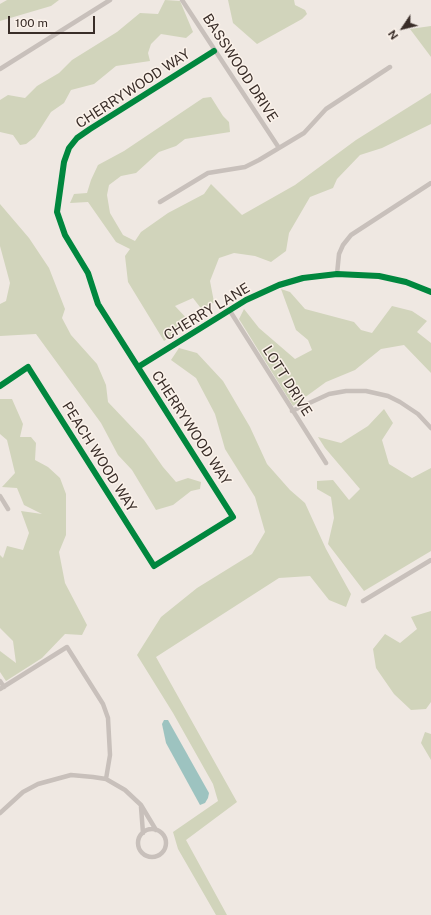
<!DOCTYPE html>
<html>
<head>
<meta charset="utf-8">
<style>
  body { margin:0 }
  #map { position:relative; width:431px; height:915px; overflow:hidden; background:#efe8e2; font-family:"Public Sans",sans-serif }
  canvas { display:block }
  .north { position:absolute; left:383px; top:8px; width:40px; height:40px; -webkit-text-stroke:3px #fbf2ea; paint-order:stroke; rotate:235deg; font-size:11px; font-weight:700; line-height:16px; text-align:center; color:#392d28 }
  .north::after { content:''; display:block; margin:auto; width:14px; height:18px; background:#392d28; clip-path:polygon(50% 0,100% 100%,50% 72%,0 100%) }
  .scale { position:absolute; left:8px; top:16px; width:87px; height:18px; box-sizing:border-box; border:2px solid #392d28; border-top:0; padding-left:5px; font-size:12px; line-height:14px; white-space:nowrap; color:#392d28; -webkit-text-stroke:3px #fbf2ea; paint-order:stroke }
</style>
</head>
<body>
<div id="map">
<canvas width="431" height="915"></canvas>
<div class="north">N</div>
<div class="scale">100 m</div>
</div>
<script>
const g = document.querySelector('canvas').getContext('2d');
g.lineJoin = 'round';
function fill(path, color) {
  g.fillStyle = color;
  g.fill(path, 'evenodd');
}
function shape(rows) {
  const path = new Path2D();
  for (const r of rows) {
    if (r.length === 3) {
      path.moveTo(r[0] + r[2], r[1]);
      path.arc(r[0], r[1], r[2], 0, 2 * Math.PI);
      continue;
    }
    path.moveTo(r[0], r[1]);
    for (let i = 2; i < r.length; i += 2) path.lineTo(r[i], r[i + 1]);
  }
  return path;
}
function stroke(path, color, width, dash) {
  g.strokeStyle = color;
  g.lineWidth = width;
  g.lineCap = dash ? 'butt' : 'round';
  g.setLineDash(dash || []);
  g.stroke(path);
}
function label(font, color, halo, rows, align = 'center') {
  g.font = font + ' "Public Sans",sans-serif';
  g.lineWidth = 3;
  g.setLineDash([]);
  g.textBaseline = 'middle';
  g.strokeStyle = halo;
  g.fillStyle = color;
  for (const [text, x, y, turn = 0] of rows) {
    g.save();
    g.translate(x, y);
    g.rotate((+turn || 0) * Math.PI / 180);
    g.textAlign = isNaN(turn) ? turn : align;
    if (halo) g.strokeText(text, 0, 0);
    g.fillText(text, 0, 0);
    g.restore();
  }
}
fill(shape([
  [7,0,59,0,51,6,0,21,0,4],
  [165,0,180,1,193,32,186,38,161,34,151,44,148,53,150,61,116,66,94,84,71,90,64,103,51,112,35,137,26,144,20,145,13,135,0,132,0,100,8,95,25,98,37,86,59,73,72,60,117,32,140,13,158,14],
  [228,0,294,0,295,5,305,10,307,14,302,19,257,44,233,23],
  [431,26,431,57,410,29],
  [431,93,431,124,382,148,360,155,337,179,333,188,310,197,289,233,286,251,271,262,255,256,234,253,219,258,210,281,214,302,203,311,193,298,175,306,190,322,164,341,128,282,125,256,130,249,116,242,88,202,70,203,74,194,87,193,91,180,98,165,124,151,203,98,211,97,223,116,229,122,230,132,185,139,176,146,159,152,136,173,121,176,109,185,107,195,110,213,123,235,135,241,141,232,168,213,204,194,211,184,242,215,295,185,356,140],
  [0,204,29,238,49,268,65,309,62,318,71,335,97,364,106,385,108,402,144,440,163,467,176,482,188,478,201,482,200,489,191,491,173,505,156,510,132,470,118,455,101,423,36,334,0,336,0,304,6,301,10,283,0,246],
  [281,289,290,292,305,309,354,322,361,330,372,333,392,306,412,311,427,321,417,332,431,343,431,373,404,345,381,349,355,370,326,382,293,406,239,319,244,309,259,328,295,359,312,350,308,340,296,330],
  [179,348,197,353,223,381,250,427,267,464,290,490,305,503,326,549,351,594,346,607,329,600,310,576,279,578,156,657,237,802,186,840,227,915,216,915,178,849,173,832,218,801,213,784,173,713,137,655,161,617,197,588,252,554,265,532,255,497,225,449,215,414,196,378,171,360],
  [0,399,12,399,23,424,20,437,31,437,36,443,35,460,48,467,60,478,66,494,66,535,59,552,65,583,87,625,82,635,65,634,42,658,6,681,0,672,0,651,16,663,13,641,0,628,0,555,3,558,7,546,23,550,29,533,21,511,42,514,24,505,17,488,2,487,15,473,7,440,0,434],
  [384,409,393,423,382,440,389,464,412,478,431,468,431,551,364,591,328,544,334,518,331,497,317,489,317,481,333,480,349,500,360,489,325,448,318,437,341,443,368,426],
  [431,611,431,702,426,709,411,710,394,694,376,668,373,649,385,634,400,643,417,629,411,617],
  [425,732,431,734,431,760,421,743]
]), '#d1d4bb');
fill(shape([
  [164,720,168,720,209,793,208,798,205,803,200,805,166,743,162,724]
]), '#9dc3c0');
stroke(shape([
  [182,0,279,148],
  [0,69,110,0],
  [160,202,208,173,245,167,259,160,304,133,326,109,390,67],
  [337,274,339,254,343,245,351,235,431,183],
  [230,311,326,463],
  [138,367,246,300,279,285,303,278,337,274,379,276,406,282,431,292],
  [0,386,28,367,154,566,233,517,98,304,88,273,65,235,57,212,64,162,69,148,77,138,90,129,214,51],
  [292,411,329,394,346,391,366,391,388,396,400,402,418,414,431,428],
  [0,496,8,509],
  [363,601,431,560],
  [0,681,4,687],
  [0,689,67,647,103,704,108,718,110,755,106,779],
  [141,807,143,833],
  [0,813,23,792,38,784,71,775,93,777,106,779,125,790,141,805,156,830],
  [152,843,14]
]), '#c8c0bb', 4.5);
stroke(shape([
  [138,367,246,300,279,285,303,278,337,274,379,276,406,282,431,292],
  [0,386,28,367,154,566,233,517,98,304,88,273,65,235,57,212,64,162,69,148,77,138,90,129,214,51]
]), '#00873e', 6);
label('14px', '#392d28', '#fbf2ea', [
  ["BASSWOOD DRIVE",240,68,57],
  ["CHERRYWOOD WAY",133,89,-33],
  ["CHERRY LANE",207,312,-31],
  ["LOTT DRIVE",287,381,58],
  ["CHERRYWOOD WAY",191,428,57],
  ["PEACH WOOD WAY",99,457,58]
]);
</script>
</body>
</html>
